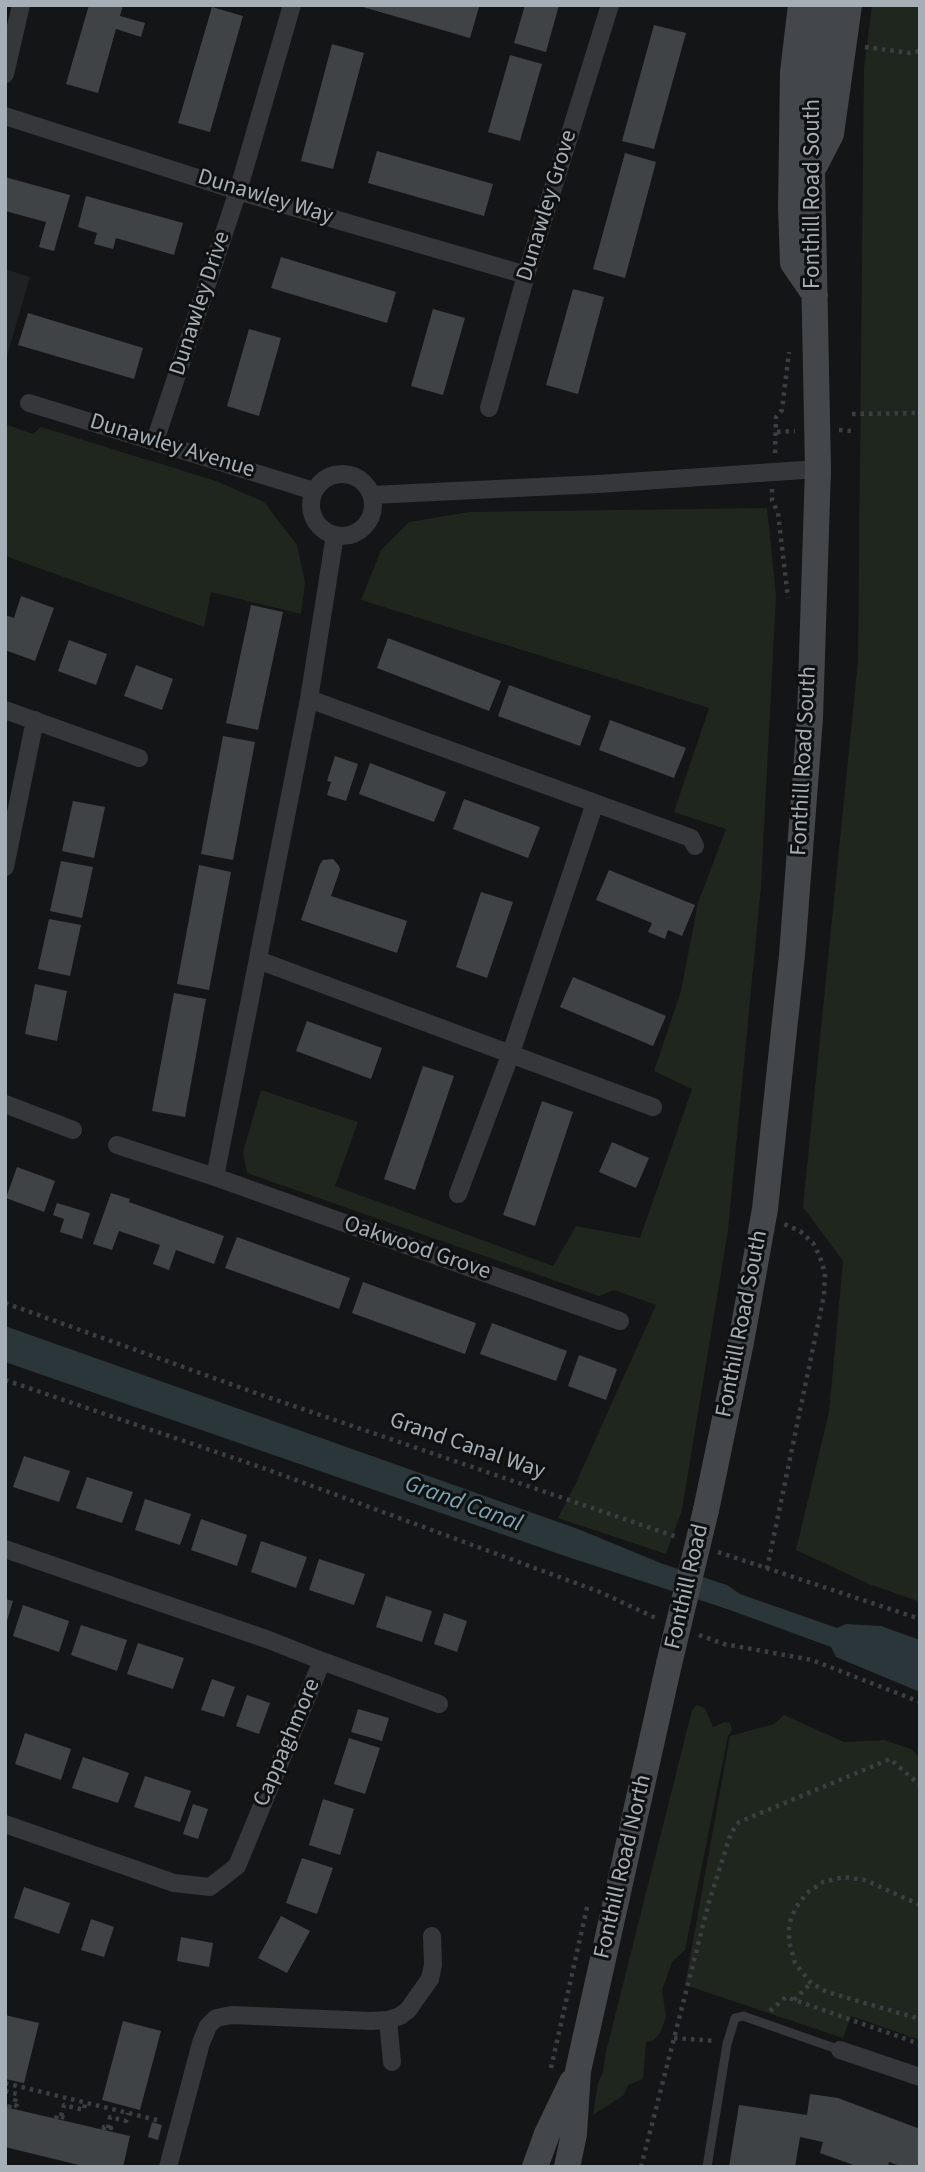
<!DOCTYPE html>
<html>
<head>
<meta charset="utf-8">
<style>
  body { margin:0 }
  #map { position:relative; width:925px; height:2172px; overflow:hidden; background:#141516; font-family:"Source Sans 3",sans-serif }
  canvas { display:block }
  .frame { position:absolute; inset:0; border:7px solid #a6aeb6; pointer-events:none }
</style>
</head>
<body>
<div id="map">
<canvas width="925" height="2172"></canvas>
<div class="frame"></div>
</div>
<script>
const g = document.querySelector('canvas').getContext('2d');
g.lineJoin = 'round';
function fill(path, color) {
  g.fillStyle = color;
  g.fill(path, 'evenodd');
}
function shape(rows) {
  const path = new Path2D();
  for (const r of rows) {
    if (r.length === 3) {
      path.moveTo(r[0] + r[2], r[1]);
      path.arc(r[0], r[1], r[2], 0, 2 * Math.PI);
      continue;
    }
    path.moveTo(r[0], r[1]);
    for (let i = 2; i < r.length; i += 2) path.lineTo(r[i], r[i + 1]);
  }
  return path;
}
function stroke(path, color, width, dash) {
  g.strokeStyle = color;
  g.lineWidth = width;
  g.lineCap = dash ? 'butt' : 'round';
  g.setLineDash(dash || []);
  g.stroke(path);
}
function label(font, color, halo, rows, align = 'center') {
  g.font = font + ' "Source Sans 3",sans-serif';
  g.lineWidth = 6;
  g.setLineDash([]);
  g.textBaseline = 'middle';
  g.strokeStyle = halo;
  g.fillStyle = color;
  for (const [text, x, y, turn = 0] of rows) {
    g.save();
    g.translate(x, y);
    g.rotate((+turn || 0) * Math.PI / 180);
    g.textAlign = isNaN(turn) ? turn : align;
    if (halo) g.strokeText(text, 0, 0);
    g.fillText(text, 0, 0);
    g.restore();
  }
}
fill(shape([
  [5,269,30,277,5,363]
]), '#202123');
fill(shape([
  [872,5,920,5,920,1602,869,1584,796,1550,829,1412,843,1261,803,1207,858,661,864,68],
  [5,424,33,434,41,427,216,481,264,502,297,545,305,583,301,614,211,592,204,627,5,556],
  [767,508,776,595,761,886,728,1230,682,1510,666,1554,558,1518,575,1485,656,1305,614,1290,599,1296,247,1173,243,1152,261,1090,358,1122,335,1186,553,1266,576,1226,640,1238,692,1089,654,1071,681,991,698,903,726,829,674,812,709,708,361,600,381,550,409,522,469,512],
  [697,1705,705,1708,713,1727,725,1722,730,1723,732,1730,728,1736,685,1950,672,1962,662,1990,666,2017,660,2033,653,2041,646,2042,643,2079,628,2085,624,2095,593,2115,598,2083,603,2072,606,2052,692,1710],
  [784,1715,844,1742,884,1740,911,1749,920,1758,920,2040,851,2016,843,2038,685,1985,730,1736,774,1724]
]), '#1f261e');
fill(shape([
  [5,1326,578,1529,663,1564,727,1585,740,1594,837,1628,846,1624,881,1626,920,1640,920,1692,836,1657,831,1647,727,1609,565,1556,5,1362]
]), '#2a363a');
fill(shape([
  [89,5,123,5,120,16,145,23,141,37,116,29,98,93,66,84],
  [356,5,474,5,479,7,470,38],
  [525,5,559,5,546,52,514,43],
  [212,7,243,16,210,132,178,123],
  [654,25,686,33,654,149,622,141],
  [332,44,364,53,333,169,301,161],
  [510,55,542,64,520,141,488,132],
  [377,151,493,184,484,216,368,183],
  [625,153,656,162,625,278,593,269],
  [5,177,70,195,54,251,39,247,46,222,5,211],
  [86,196,183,223,174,255,116,238,113,249,94,244,97,233,78,227],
  [281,257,396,292,387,323,271,288],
  [573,289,604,297,578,394,546,385],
  [433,309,465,318,443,395,411,386],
  [28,313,143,348,134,379,18,345],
  [249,329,281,338,259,416,227,406],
  [21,596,54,608,35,661,5,650,5,615,14,618],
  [251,605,283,612,258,730,226,723],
  [388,638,501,681,489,711,377,668],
  [69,640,107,654,96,685,58,671],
  [136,665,173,679,162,710,124,696],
  [509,685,591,716,580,746,498,716],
  [610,720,686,748,674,778,599,750],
  [223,736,255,742,233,860,201,854],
  [335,756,358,764,346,801,327,795,331,782,327,781],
  [370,763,446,792,434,822,359,794],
  [464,799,540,827,528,858,453,829],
  [73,801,105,807,94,858,62,851],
  [333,859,339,866,340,870,331,896,407,921,397,953,301,920,320,864,323,860],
  [61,861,93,867,82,918,50,911],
  [199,865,231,872,209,990,177,984],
  [609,870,695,905,682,936,668,930,665,939,648,932,652,923,596,900],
  [481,892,513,902,487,978,456,967],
  [49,919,81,925,70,976,38,969],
  [573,977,666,1016,653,1046,560,1007],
  [35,984,67,991,57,1041,25,1034],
  [174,993,206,999,185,1117,152,1111],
  [307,1021,382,1048,371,1079,296,1051],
  [423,1066,454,1076,415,1190,384,1179],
  [542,1101,573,1112,535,1226,503,1215],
  [612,1142,649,1158,636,1188,599,1172],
  [17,1167,55,1181,44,1212,6,1198],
  [111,1193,130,1199,129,1202,224,1236,214,1264,176,1250,169,1270,153,1264,160,1245,119,1231,112,1250,93,1244],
  [57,1203,90,1213,82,1239,60,1232,64,1219,53,1215],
  [237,1237,350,1278,339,1309,225,1268],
  [363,1282,476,1323,465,1354,352,1313],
  [492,1323,567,1351,556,1381,480,1354],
  [579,1355,617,1369,606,1400,568,1386],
  [24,1456,70,1471,59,1502,13,1487],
  [87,1477,133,1492,122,1523,76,1508],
  [145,1499,191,1514,180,1545,135,1530],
  [201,1519,247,1535,237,1566,191,1550],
  [261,1541,307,1557,296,1588,251,1572],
  [319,1559,365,1574,354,1605,309,1590],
  [386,1596,432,1611,422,1642,376,1627],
  [5,1599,13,1601,6,1624,5,1623],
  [23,1605,69,1621,59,1652,13,1636],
  [444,1613,467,1621,457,1652,434,1644],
  [81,1625,127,1640,117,1671,71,1655],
  [138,1643,184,1658,173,1689,127,1674],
  [212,1679,235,1687,224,1717,201,1710],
  [247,1695,270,1703,259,1734,236,1726],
  [358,1709,389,1718,382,1741,351,1732],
  [25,1733,71,1749,61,1780,15,1764],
  [349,1738,380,1748,365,1794,334,1784],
  [83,1757,129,1773,118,1803,72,1788],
  [145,1776,191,1791,180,1822,134,1807],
  [323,1799,354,1809,340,1855,309,1845],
  [193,1804,208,1809,198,1839,183,1834],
  [302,1858,333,1868,317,1914,286,1903],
  [24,1887,70,1903,59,1934,14,1918],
  [281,1916,310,1931,287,1973,258,1958],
  [91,1919,114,1927,104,1957,81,1950],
  [181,1937,213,1943,209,1967,177,1961],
  [5,2015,39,2023,24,2083,5,2079],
  [123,2021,161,2031,140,2110,102,2100],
  [810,2094,838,2098,920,2129,920,2167,903,2167,889,2162,888,2167,859,2167,820,2153,823,2142,800,2137,795,2167,729,2167,739,2105,807,2115],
  [5,2107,130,2136,123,2167,87,2167,5,2147],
  [152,2122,162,2125,158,2140,148,2137]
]), '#404346');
stroke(shape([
  [865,47,910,53,920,51],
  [852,414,920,413],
  [839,430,852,431],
  [777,432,795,431],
  [775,453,776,417,782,410,789,352],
  [772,489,772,500,778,513,788,598],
  [5,1303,253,1392,677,1537],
  [5,1380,266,1469,543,1571,600,1592,658,1619],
  [718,1552,920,1619],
  [767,1569,824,1295,825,1273,820,1257,813,1243,800,1231,784,1224],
  [699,1635,724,1644,812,1660,920,1702],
  [920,1905,865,1880,844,1877,823,1882,807,1893,796,1907,789,1924,789,1941,795,1963,811,1983,827,1992,920,2019],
  [794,2000,811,1983],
  [770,2011,786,1997,920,2044],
  [674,2038,715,2041],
  [551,2068,588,1903],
  [5,2083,161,2121],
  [5,2091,17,2094,14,2105],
  [9,2108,10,2104,17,2106,17,2109],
  [61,2116,64,2105,84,2110,85,2103],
  [56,2119,57,2115,65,2118,64,2120],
  [108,2128,110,2117,126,2121,128,2113],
  [104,2130,104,2127,111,2128,110,2131],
  [641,2167,709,1902,731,1833,739,1822,890,1759,920,1785]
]), '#3b3f42', 4.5, [3.5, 5]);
stroke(shape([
  [707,2167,727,2044,735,2018,743,2016,840,2050]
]), '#35373b', 9);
stroke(shape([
  [5,74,21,5],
  [5,116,238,191,526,275],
  [29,403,314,491],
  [489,408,526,275,610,5],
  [155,441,238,191,292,5],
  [342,505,31],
  [372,495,599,484,818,469],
  [309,699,691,838,695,846],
  [5,710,139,758],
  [5,867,35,720],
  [258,960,653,1107],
  [5,1104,73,1130],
  [117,1145,215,1177,620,1321],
  [215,1177,309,699,335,535],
  [458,1194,511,1053,595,803],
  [5,1549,269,1640,322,1661,237,1866,210,1887,174,1883,5,1824],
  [322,1661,439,1704],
  [388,2020,392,2062],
  [840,2050,920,2077],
  [168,2167,201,2043,208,2026,216,2018,232,2015,371,2021,388,2020,400,2016,408,2010,430,1979,433,1965,432,1936]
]), '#35373b', 18);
stroke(shape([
  [801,5,793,72,791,207,793,263,815,295],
  [815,165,831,134,849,5],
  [706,1510,741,1342,765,1209,792,955,810,718,818,469,812,170,813,85,827,5],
  [535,2167,547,2134,572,2082],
  [567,2167,574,2134,578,2071,669,1664]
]), '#43474b', 26);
stroke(shape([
  [669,1664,706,1510]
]), '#43474b', 26);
label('23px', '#a6aeb6', '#0f1011', [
  ["Fonthill Road South",814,194,-90],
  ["Dunawley Way",265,198,17],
  ["Dunawley Grove",548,206,-73],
  ["Dunawley Drive",201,304,-72],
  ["Dunawley Avenue",172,447,17],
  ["Fonthill Road South",805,761,-87],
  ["Oakwood Grove",417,1249,19],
  ["Fonthill Road South",743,1324,-79],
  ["Grand Canal Way",467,1447,19],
  ["Fonthill Road",688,1587,-77],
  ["Cappaghmore",288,1743,-67],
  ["Fonthill Road North",624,1867,-77]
]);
label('italic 24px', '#7da4b1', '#0f1011', [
  ["Grand Canal",463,1505,20]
]);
</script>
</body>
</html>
